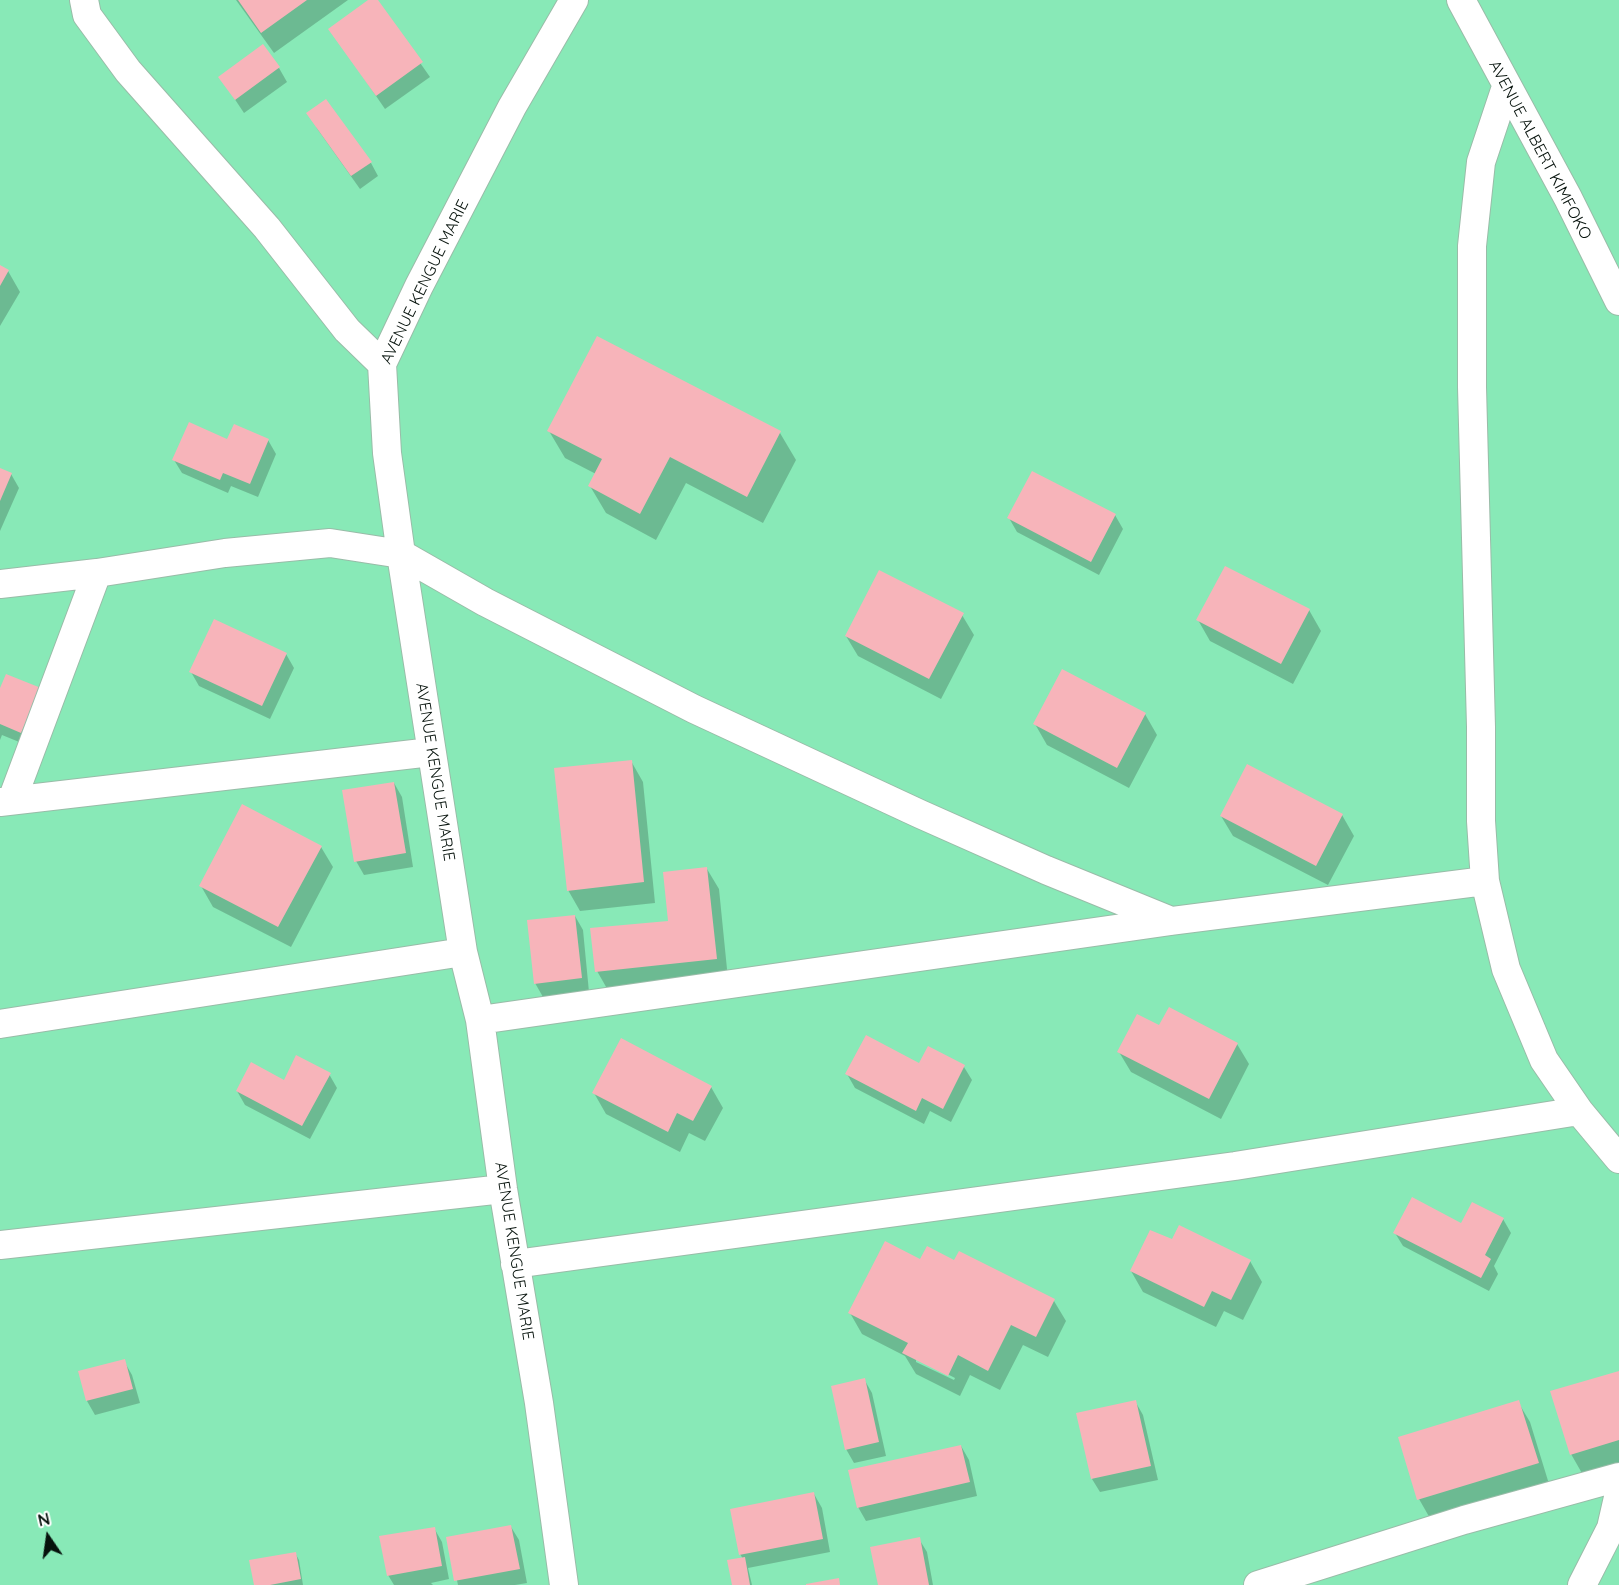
<!DOCTYPE html>
<html>
<head>
<meta charset="utf-8">
<style>
  body { margin:0 }
  #map { position:relative; width:1619px; height:1585px; overflow:hidden; background:#effef5; font-family:Quicksand,sans-serif }
  canvas { display:block }
  .north { position:absolute; left:18px; top:1507px; width:60px; height:60px; -webkit-text-stroke:4px #fff; paint-order:stroke; rotate:347deg; font-size:16px; font-weight:700; line-height:24px; text-align:center; color:#06120c }
  .north::after { content:''; display:block; margin:auto; width:21px; height:27px; background:#06120c; clip-path:polygon(50% 0,100% 100%,50% 72%,0 100%) }
</style>
</head>
<body>
<div id="map">
<canvas width="1619" height="1585"></canvas>
<div class="north">N</div>
</div>
<script>
const g = document.querySelector('canvas').getContext('2d');
g.lineJoin = 'round';
function fill(path, color) {
  g.fillStyle = color;
  g.fill(path, 'evenodd');
}
function shape(rows) {
  const path = new Path2D();
  for (const r of rows) {
    path.moveTo(r[0], r[1]);
    for (let i = 2; i < r.length; i += 2) path.lineTo(r[i], r[i + 1]);
  }
  return path;
}
function stroke(path, color, width, dash) {
  g.strokeStyle = color;
  g.lineWidth = width;
  g.lineCap = dash ? 'butt' : 'round';
  g.setLineDash(dash || []);
  g.stroke(path);
}
function label(font, color, halo, rows, align = 'center') {
  g.font = font + ' Quicksand,sans-serif';
  g.lineWidth = 6;
  g.setLineDash([]);
  g.textBaseline = 'middle';
  g.strokeStyle = halo;
  g.fillStyle = color;
  for (const [text, x, y, turn = 0] of rows) {
    g.save();
    g.translate(x, y);
    g.rotate((+turn || 0) * Math.PI / 180);
    g.textAlign = isNaN(turn) ? turn : align;
    if (halo) g.strokeText(text, 0, 0);
    g.fillText(text, 0, 0);
    g.restore();
  }
}
fill(shape([
  [0,0,1619,0,1619,1585,0,1585]
]), '#88e9b7');
fill(shape([
  [236,0,348,0,274,53],
  [371,0,376,0,430,77,385,109,330,29],
  [279,68,287,82,244,113,220,77],
  [316,127,371,163,378,176,360,189],
  [0,266,8,271,20,292,0,326],
  [598,338,780,433,796,460,763,523,686,483,656,540,606,513,590,486,596,474,565,458,549,431],
  [268,440,276,454,258,497,231,486,228,493,182,473,174,460,228,441],
  [0,469,11,474,19,488,0,531],
  [1033,473,1115,515,1123,529,1099,575,1017,532,1009,518],
  [1309,610,1321,631,1293,684,1210,641,1198,620],
  [962,615,974,635,941,699,858,656,846,636],
  [286,654,294,668,270,719,199,686,191,672],
  [39,689,29,746,2,735,0,740,0,692],
  [1145,714,1157,735,1129,788,1047,745,1035,724],
  [631,761,643,782,655,903,580,911,568,890],
  [394,783,402,797,413,867,364,875,356,861],
  [1342,815,1354,836,1328,885,1233,836,1221,816],
  [321,847,333,867,291,947,213,907,201,886],
  [707,869,719,889,728,979,609,992,597,971,669,922],
  [575,916,583,930,589,992,543,997,535,983],
  [1160,1027,1237,1044,1249,1064,1221,1119,1131,1072,1119,1052],
  [919,1065,964,1067,972,1080,951,1122,930,1111,924,1124,855,1088,847,1074],
  [329,1074,337,1088,310,1139,245,1105,237,1091],
  [711,1087,723,1108,705,1141,689,1133,680,1152,606,1114,594,1093],
  [1473,1204,1503,1219,1511,1233,1494,1266,1498,1274,1489,1291,1403,1246,1395,1233,1462,1225],
  [1172,1241,1250,1261,1262,1282,1243,1320,1224,1311,1216,1327,1143,1292,1131,1271],
  [959,1253,1054,1301,1066,1321,1048,1357,1023,1345,1000,1390,970,1375,960,1396,916,1374,905,1356,862,1334,850,1313,920,1261,955,1262],
  [916,1358,955,1378,954,1380,916,1362],
  [124,1361,132,1375,140,1403,95,1415,87,1401,80,1372],
  [1619,1373,1619,1464,1583,1475,1571,1454],
  [864,1379,872,1393,886,1456,854,1463,846,1449],
  [1135,1401,1143,1415,1158,1480,1100,1492,1092,1479],
  [1518,1402,1530,1422,1549,1484,1431,1520,1419,1499],
  [961,1446,969,1460,977,1496,866,1521,858,1507],
  [814,1494,822,1508,830,1552,748,1568,752,1585,734,1585,743,1559,740,1554],
  [511,1527,519,1540,527,1583,515,1585,458,1585,448,1538],
  [434,1528,442,1542,449,1579,431,1583,433,1585,394,1585,388,1575],
  [919,1539,927,1552,933,1585,879,1585],
  [295,1553,299,1560,303,1585,256,1585]
]), '#0003');
fill(shape([
  [238,0,307,0,261,33],
  [368,0,378,0,423,62,376,96,328,29],
  [263,44,280,67,235,100,218,77],
  [326,99,372,162,351,176,306,113],
  [0,265,9,270,0,286],
  [597,336,781,431,747,497,670,457,640,514,588,486,602,459,547,431],
  [189,422,227,439,234,424,269,439,250,484,223,473,220,480,172,460],
  [0,468,12,473,0,501],
  [1032,471,1116,514,1091,562,1007,518],
  [1225,566,1310,609,1281,664,1196,620],
  [879,570,964,613,929,679,845,636],
  [214,619,287,653,262,706,189,672],
  [1062,669,1146,713,1117,768,1033,724],
  [6,674,41,688,21,733,0,724,0,688],
  [632,760,644,882,567,891,554,768],
  [1247,764,1343,814,1316,866,1220,816],
  [394,782,406,853,354,862,342,790],
  [242,804,322,846,278,927,199,886],
  [707,867,717,959,595,972,590,928,668,921,663,872],
  [575,915,582,978,534,984,527,920],
  [1169,1007,1238,1043,1209,1099,1117,1052,1137,1014,1159,1025],
  [866,1035,919,1063,928,1046,965,1065,943,1109,922,1098,916,1111,845,1074],
  [621,1038,712,1086,693,1121,677,1113,668,1132,592,1093],
  [296,1055,331,1073,302,1126,236,1091,251,1062,284,1080],
  [1412,1197,1461,1223,1472,1202,1504,1218,1485,1255,1491,1259,1481,1278,1393,1233],
  [1179,1225,1251,1260,1231,1300,1212,1291,1204,1307,1130,1271,1150,1230,1172,1239],
  [885,1241,920,1259,927,1246,954,1260,959,1251,1055,1299,1036,1337,1011,1325,988,1371,958,1355,948,1376,902,1353,908,1343,848,1313],
  [125,1359,133,1389,86,1401,78,1371],
  [1619,1371,1619,1440,1570,1455,1550,1391],
  [865,1378,879,1442,845,1450,831,1386],
  [1136,1400,1151,1466,1091,1479,1076,1413],
  [1519,1400,1539,1463,1417,1500,1398,1437],
  [961,1445,970,1482,857,1508,848,1470],
  [814,1492,823,1539,739,1555,730,1509],
  [511,1525,520,1569,454,1581,446,1537],
  [435,1527,442,1566,387,1576,379,1536],
  [920,1537,929,1585,878,1585,870,1547],
  [296,1552,301,1579,270,1585,254,1585,249,1560],
  [745,1557,750,1585,732,1585,727,1560],
  [839,1578,840,1585,806,1585,806,1584]
]), '#f7b4ba');
const minor = shape([
  [84,0,87,15,128,71,267,228,347,330,382,364],
  [1461,0,1568,198,1619,301],
  [1506,87,1481,162,1472,246,1472,387,1481,727,1481,821,1485,881,1506,969,1544,1060,1579,1111,1619,1159],
  [0,584,97,573,225,553,330,543,401,554,485,602,694,709,920,814,1046,870,1171,921],
  [12,800,97,573],
  [0,802,431,752],
  [480,1020,1171,921,1485,881],
  [0,1024,463,952],
  [0,1245,503,1189],
  [515,1264,1235,1166,1579,1111],
  [564,1585,539,1403,503,1189,480,1020,463,952,401,554,387,453,382,364,419,286,512,107,574,0],
  [1258,1585,1464,1520,1619,1477],
  [1582,1585,1611,1528,1619,1493]
]);
stroke(minor, '#99bca8', 30);
stroke(minor, '#fff', 28);
label('16px', '#06120c', '#fff', [
  ["AVENUE ALBERT KIMFOKO",1540,150,62],
  ["AVENUE KENGUE MARIE",425,282,-64],
  ["AVENUE KENGUE MARIE",435,772,81],
  ["AVENUE KENGUE MARIE",514,1251,81]
]);
</script>
</body>
</html>
